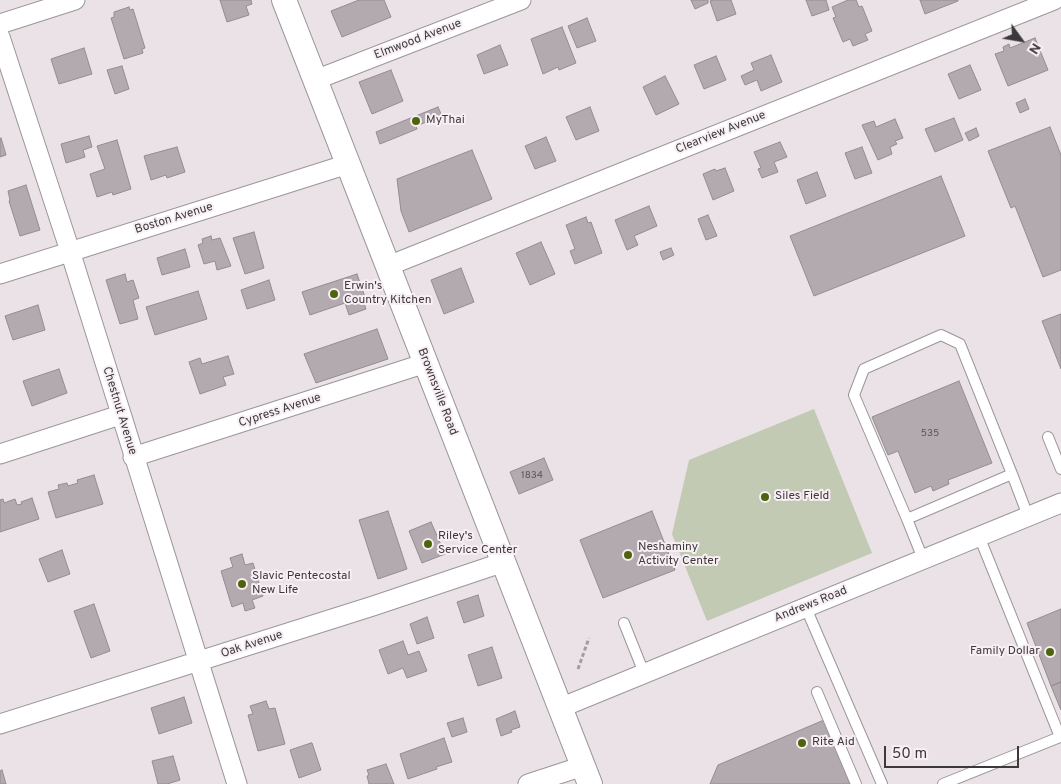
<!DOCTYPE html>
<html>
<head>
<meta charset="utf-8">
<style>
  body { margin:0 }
  #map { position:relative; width:1061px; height:784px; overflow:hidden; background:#eae2e6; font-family:Overpass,sans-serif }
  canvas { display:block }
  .north { position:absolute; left:996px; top:15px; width:50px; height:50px; -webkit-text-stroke:4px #f7eff4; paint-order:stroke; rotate:122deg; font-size:14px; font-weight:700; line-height:20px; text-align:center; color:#3c393b }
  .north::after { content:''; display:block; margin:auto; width:18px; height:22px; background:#3c393b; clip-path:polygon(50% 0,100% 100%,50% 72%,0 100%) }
  .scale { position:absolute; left:884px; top:746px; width:135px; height:22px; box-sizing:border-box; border:2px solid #3c393b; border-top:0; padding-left:6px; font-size:15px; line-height:18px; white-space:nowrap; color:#3c393b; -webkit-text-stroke:4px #f7eff4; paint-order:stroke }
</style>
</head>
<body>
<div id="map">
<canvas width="1061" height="784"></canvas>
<div class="north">N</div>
<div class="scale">50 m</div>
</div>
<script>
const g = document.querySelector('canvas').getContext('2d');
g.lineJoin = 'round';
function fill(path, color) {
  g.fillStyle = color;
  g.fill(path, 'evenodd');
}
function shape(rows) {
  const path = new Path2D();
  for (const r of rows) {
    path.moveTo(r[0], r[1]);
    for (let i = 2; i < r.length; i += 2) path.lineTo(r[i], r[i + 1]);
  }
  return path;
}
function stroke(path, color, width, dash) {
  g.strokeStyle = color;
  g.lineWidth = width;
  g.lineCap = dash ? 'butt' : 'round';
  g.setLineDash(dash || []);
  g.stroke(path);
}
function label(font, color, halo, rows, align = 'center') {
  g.font = font + ' Overpass,sans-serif';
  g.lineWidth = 4;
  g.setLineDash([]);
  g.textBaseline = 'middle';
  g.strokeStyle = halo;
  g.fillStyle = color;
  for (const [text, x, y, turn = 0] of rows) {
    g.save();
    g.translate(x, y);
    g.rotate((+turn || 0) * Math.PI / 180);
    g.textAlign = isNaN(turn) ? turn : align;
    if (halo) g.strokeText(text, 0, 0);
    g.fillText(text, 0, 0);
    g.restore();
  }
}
fill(shape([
  [814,409,872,553,707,621,672,534,689,460]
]), '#c2cab4');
const building = shape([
  [220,0,251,0,252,4,246,6,249,15,227,22,220,0],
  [359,0,384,0,391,17,342,37,331,11,359,0],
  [691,0,708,0,708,3,695,9,691,0],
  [713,0,731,0,736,14,717,21,710,1,713,0],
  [806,0,826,0,829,10,812,16,806,0],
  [848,0,856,0,859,7,862,6,872,31,865,34,868,40,853,46,850,39,843,42,833,18,836,17,832,7,848,0],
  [920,0,958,0,958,1,925,14,920,0],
  [129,7,130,10,133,9,145,48,142,49,143,53,124,59,111,18,114,17,114,12,129,7],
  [587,18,596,41,577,48,568,26,587,18],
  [562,27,576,63,559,70,558,67,543,74,531,39,562,27],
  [1035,38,1048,70,1008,86,995,54,1004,51,1003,47,1009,44,1010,48,1035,38],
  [500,45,508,65,484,74,477,55,500,45],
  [84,48,92,74,59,84,51,59,84,48],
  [771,55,782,82,761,91,757,80,745,85,741,76,754,70,751,63,771,55],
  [716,56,726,80,704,89,694,65,716,56],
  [970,65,981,90,959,99,948,74,970,65],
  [122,66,129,89,115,94,107,70,122,66],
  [391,70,403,101,372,114,359,82,391,70],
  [665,76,679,104,656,115,643,87,665,76],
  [1025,99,1029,109,1020,113,1016,103,1025,99],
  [438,107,442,116,416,126,417,129,380,144,376,132,438,107],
  [590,107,599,131,576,140,566,117,590,107],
  [954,118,963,140,935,152,925,129,954,118],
  [895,119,903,138,895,141,897,144,890,147,892,154,878,160,862,125,874,121,876,127,895,119],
  [1050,127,1061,155,1061,270,1043,277,1015,206,1011,208,988,151,1050,127],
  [976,128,979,136,969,141,965,133,976,128],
  [89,136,92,147,83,150,85,157,66,163,61,144,89,136],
  [546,137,556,161,535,169,525,146,546,137],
  [1,138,6,155,0,157,0,139,1,138],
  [117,140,131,189,113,195,112,192,97,197,90,174,105,169,97,146,117,140],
  [780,142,787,157,774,162,778,172,762,178,758,169,761,168,754,152,780,142],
  [177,147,185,172,167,178,166,175,151,180,144,156,177,147],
  [862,147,872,173,855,179,845,153,862,147],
  [472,150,492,199,409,232,401,211,397,179,472,150],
  [725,168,734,191,713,200,703,174,715,169,716,171,725,168],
  [817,172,826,196,806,204,797,180,817,172],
  [941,176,965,236,814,296,790,236,941,176],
  [26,185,40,230,20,236,9,201,10,200,8,191,26,185],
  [649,206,657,226,634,236,638,245,627,250,615,220,649,206],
  [708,215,717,236,706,240,698,219,708,215],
  [586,217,588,223,591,222,602,253,575,264,570,251,575,249,566,225,586,217],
  [254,232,264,268,245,274,233,238,254,232],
  [211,236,212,240,220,238,231,266,217,270,215,261,204,264,198,245,203,243,202,239,211,236],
  [541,242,555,274,530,285,516,253,541,242],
  [671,248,674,255,663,260,660,252,671,248],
  [185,249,190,267,162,275,157,258,185,249],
  [461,268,474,302,444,314,431,280,461,268],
  [125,274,127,282,133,280,139,298,133,300,138,319,120,324,106,280,125,274],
  [357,274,365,297,362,297,366,309,349,315,345,303,310,315,302,292,357,274],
  [269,280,275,300,247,309,241,290,269,280],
  [198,291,207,319,155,335,146,307,198,291],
  [38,305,45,330,13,340,5,316,38,305],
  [1061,314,1061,369,1042,321,1061,314],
  [377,329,388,359,316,383,304,354,377,329],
  [228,356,234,374,223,377,226,385,200,394,189,362,200,358,202,364,228,356],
  [59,369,67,393,32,406,23,381,59,369],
  [959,381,992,463,948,480,949,484,933,491,931,486,915,493,898,451,888,455,872,417,959,381],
  [544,458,553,480,519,494,510,472,544,458],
  [94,475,103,504,56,518,48,492,59,489,58,485,67,483,68,486,78,483,77,480,94,475],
  [32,498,39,519,0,532,0,500,3,499,4,503,15,499,17,505,22,504,21,502,32,498],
  [388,511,407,569,378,579,359,520,388,511],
  [652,511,675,570,603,598,580,540,652,511],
  [431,522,445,554,422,563,409,531,431,522],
  [62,550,70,574,48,582,39,559,62,550],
  [242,554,245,565,253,563,263,596,252,600,255,608,245,611,243,603,232,607,221,571,233,567,230,558,242,554],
  [478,595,484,616,464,623,457,602,478,595],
  [94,604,110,651,91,658,74,611,94,604],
  [1061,609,1061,682,1051,686,1027,623,1061,609],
  [427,617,434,638,417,644,410,624,427,617],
  [403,641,408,655,419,651,427,671,407,678,403,668,388,674,379,650,403,641],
  [492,647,502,678,478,686,468,655,492,647],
  [1061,682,1061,710,1051,686,1061,682],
  [184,697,192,723,159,734,151,708,184,697],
  [266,701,269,709,275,708,285,744,258,751,248,715,253,714,250,706,266,701],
  [515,711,520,727,511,730,512,732,501,736,496,719,515,711],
  [463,718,467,732,452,737,447,723,463,718],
  [824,720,850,784,710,784,718,765,824,720],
  [444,738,452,762,436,767,437,769,408,779,400,754,444,738],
  [311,743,312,743,321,770,299,778,290,750,311,743],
  [173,756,180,780,167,784,158,784,152,761,173,756],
  [386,764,394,784,369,784,367,776,369,775,367,770,386,764],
  [2,770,6,784,0,784,0,771,2,770]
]);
fill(building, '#b2aaae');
stroke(building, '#938c90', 1);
const service = shape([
  [1048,437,1061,469],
  [907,519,854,395,864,369,941,335,960,344,1012,474],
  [923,559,907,519,1012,474,1028,516],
  [806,608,882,784],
  [624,623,644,673],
  [817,692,856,784],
  [943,784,1060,737,979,536]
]);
const minor = shape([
  [0,24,75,0],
  [0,37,70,251,237,784],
  [315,80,521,0],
  [388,266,1054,0],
  [0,274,348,164],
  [0,454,120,415],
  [133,457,426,363],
  [560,708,1061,503],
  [0,724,373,606,504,562],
  [528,784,583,766]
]);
const tertiary = shape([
  [284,0,590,784]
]);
stroke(service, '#9c9599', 12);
stroke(minor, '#9c9599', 21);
stroke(tertiary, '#9c9599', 26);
stroke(shape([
  [578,669,589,638]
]), '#a39da0', 3, [4, 2.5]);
stroke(service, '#fff', 10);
stroke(minor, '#fff', 19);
stroke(tertiary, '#fff', 24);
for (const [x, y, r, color] of [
  [416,121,5,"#4e630e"],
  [334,294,5,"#4e630e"],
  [765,497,5,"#4e630e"],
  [428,544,5,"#4e630e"],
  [628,555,5,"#4e630e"],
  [242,584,5,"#4e630e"],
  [1050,652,5,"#4e630e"],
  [802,743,5,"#4e630e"]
]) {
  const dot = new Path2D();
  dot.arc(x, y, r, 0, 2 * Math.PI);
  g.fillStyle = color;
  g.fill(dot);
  stroke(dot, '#f7eff4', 2);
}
label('10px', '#5a5558', null, [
  ["535",930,434],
  ["1834",532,476]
]);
label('12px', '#3c393b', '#f7eff4', [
  ["Elmwood Avenue",418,40,-21],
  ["Clearview Avenue",721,133,-22],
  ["Boston Avenue",174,219,-17],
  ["Brownsville Road",437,392,69],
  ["Chestnut Avenue",119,411,73],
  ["Cypress Avenue",280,411,-18],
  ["Andrews Road",811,605,-22],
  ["Oak Avenue",252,645,-18]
]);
label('12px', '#3c393b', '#f7eff4', [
  ["MyThai",426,121],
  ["Erwin's",344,287],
  ["Country Kitchen",344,301],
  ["Siles Field",775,497],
  ["Riley's",438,537],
  ["Service Center",438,551],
  ["Neshaminy",638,548],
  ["Activity Center",638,562],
  ["Slavic Pentecostal",252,577],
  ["New Life",252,591],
  ["Family Dollar",1040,652,"right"],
  ["Rite Aid",812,743]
], 'left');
</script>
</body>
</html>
